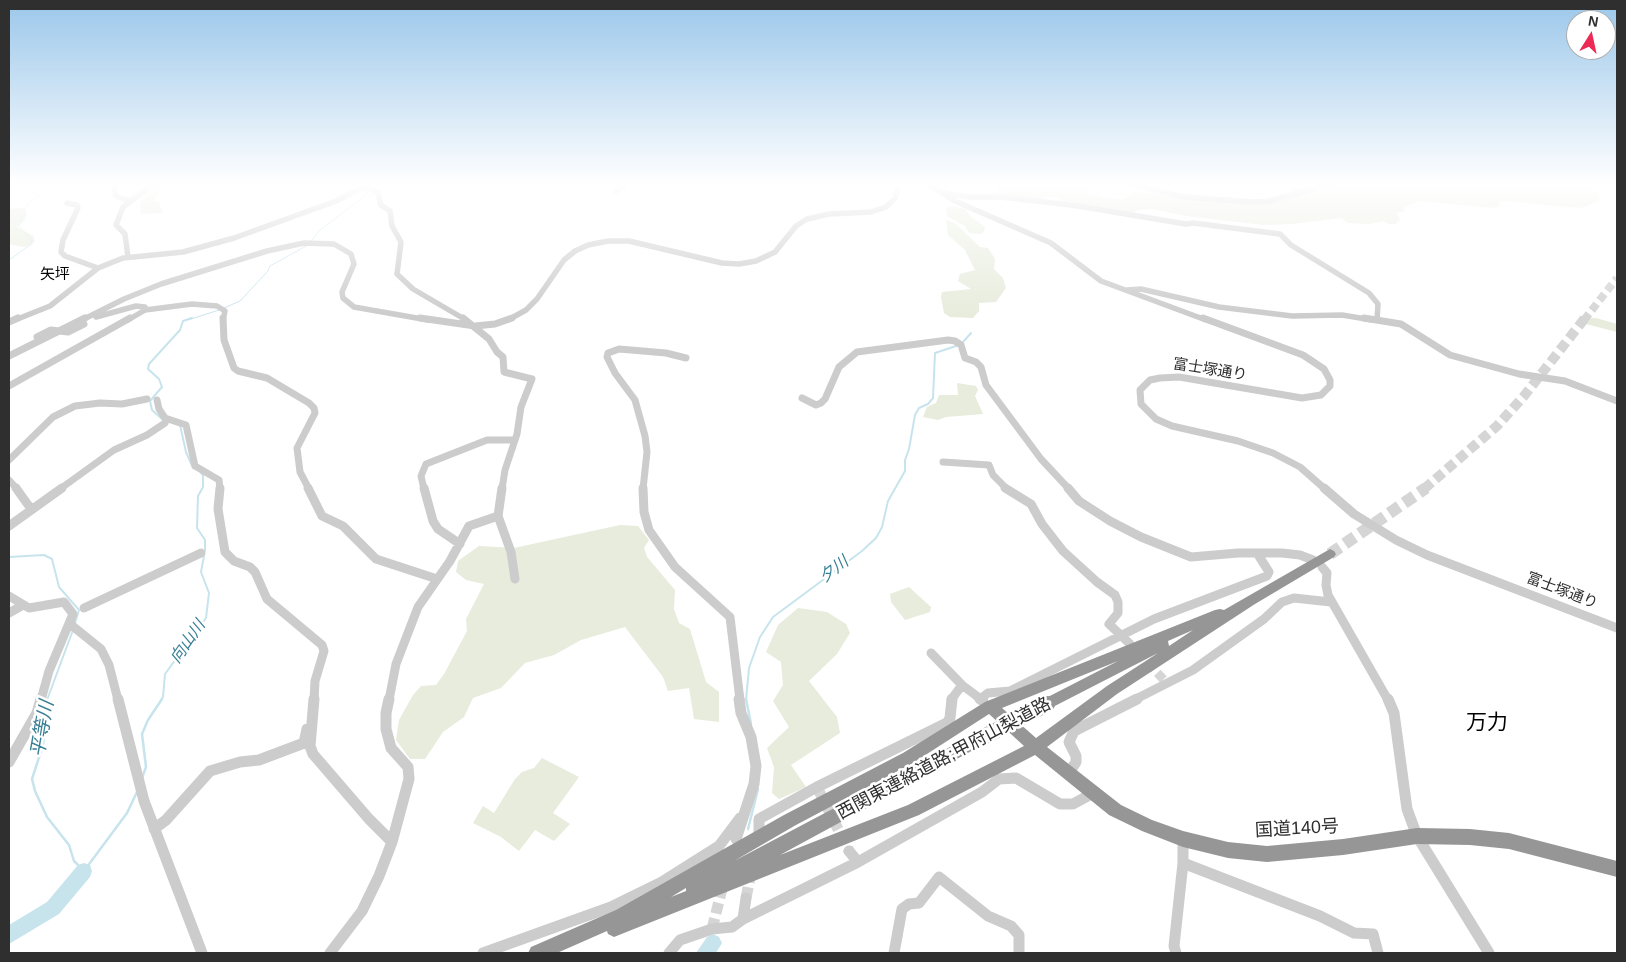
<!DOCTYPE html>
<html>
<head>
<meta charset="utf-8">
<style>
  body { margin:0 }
  #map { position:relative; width:1626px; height:962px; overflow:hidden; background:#fff; font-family:Arial,sans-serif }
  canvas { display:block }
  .frame { position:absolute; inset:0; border:10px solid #2f2f2f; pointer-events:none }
  .north { position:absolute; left:1566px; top:10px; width:50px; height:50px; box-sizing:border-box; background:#fff; border:1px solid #acacac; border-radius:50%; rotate:10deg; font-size:14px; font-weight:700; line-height:20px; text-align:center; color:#2f2f2f }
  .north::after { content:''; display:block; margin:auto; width:18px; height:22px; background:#ec2a56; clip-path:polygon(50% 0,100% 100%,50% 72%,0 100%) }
</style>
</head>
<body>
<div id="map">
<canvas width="1626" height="962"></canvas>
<div class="frame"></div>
<div class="north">N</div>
</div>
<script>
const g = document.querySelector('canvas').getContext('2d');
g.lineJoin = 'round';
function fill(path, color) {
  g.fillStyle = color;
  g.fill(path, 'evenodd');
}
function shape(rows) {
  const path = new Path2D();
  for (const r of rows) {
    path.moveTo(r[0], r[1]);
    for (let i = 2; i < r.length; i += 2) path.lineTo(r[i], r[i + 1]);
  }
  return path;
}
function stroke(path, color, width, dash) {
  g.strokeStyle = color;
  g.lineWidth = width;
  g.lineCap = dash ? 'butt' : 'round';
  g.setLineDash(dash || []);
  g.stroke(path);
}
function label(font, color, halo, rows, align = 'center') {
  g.font = font + ' Arial,"Noto Sans JP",sans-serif';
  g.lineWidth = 5;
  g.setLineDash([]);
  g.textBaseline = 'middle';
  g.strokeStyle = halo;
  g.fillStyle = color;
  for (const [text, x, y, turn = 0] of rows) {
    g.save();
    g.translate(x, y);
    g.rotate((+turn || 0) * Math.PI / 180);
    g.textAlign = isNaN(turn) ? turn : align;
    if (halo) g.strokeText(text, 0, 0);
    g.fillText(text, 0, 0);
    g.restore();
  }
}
fill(shape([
  [158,183,164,183,154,201,160,202,159,204,163,211,161,213,141,214,140,202,151,192],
  [1042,183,1083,185,1088,188,1086,194,1104,198,1124,199,1134,192,1258,202,1289,195,1291,188,1300,183,1313,185,1306,190,1338,183,1591,183,1593,185,1591,189,1600,194,1599,201,1581,208,1500,201,1499,207,1493,208,1420,201,1404,207,1404,211,1397,213,1400,220,1395,224,1389,224,1383,221,1370,224,1348,223,1341,218,1292,224,1264,225,1186,216,1152,209,1138,210,1133,213,1063,202,1062,199,1055,197,1048,197,1044,201,995,193,996,188,1000,185],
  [952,206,965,209,971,217,985,227,984,231,982,234,969,233,965,226,947,216,946,208],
  [23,208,27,213,25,220,17,227,33,236,35,241,32,245,23,247,9,244,9,209],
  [946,220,956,224,980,247,988,248,995,259,994,269,1003,278,1006,288,996,302,979,303,979,311,973,318,950,317,944,313,941,297,942,292,971,289,958,281,960,274,975,270,965,250,948,235],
  [1579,318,1596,318,1617,324,1617,332,1586,324],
  [957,383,976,386,978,390,975,396,983,414,946,417,938,420,923,417,927,407,936,403,939,395,958,395],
  [620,525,638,526,649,540,644,548,647,557,675,590,674,609,679,623,690,629,706,682,719,692,719,722,694,719,689,688,668,691,663,677,625,627,581,640,554,655,525,663,501,688,473,698,464,717,443,732,425,759,410,759,396,740,399,720,413,695,421,686,436,685,444,674,467,631,466,619,484,584,466,580,456,572,458,561,479,546,514,548],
  [909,587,931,607,930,612,905,620,891,602,890,594],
  [798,608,827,612,846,624,850,633,837,654,809,681,837,717,840,733,791,765,806,787,779,799,772,793,774,767,767,748,789,727,773,701,783,685,781,662,766,652,778,625],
  [542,758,579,777,553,813,570,824,554,841,535,830,519,851,501,837,473,823,483,806,494,813,515,779,522,772,534,768]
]), '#e7ecdc');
stroke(shape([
  [311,241,320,230,362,198,367,193,371,183],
  [9,260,30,245,32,241,19,226,27,205,53,183],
  [224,308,240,301,268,271,270,266,308,245],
  [188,320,219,310]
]), '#c7e4ed', 1);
stroke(shape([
  [963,342,971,333],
  [163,420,152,410,150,401,162,387,159,379,148,369,149,364,180,330,183,321,192,318],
  [180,425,186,452,193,468],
  [201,473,203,475,203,487,198,496,197,528,205,540,205,551],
  [9,557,44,555,52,559,59,587,79,610,75,623],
  [47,700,73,630],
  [161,700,163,697,165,674,206,618,209,593,201,572,204,556],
  [746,700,749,668,760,637,773,617,862,551,876,538,882,527,888,501,905,471,905,460,909,449,915,415,919,408,928,404,933,398,935,353,959,345]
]), '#c7e4ed', 2);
stroke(shape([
  [47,699,43,745,32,779,35,791,47,817,69,845,74,861,84,871,127,813,137,792],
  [746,699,751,724],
  [142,778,146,767,142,734,148,720,162,699],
  [748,829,758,789]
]), '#c7e4ed', 2.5);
fill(shape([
  [84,863,90,865,92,871,90,877,59,914,9,944,9,925,47,902,78,865,84,863],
  [713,934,719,937,722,943,716,953,696,953,707,937,713,934]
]), '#c7e4ed');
stroke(shape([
  [1148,663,1167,683]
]), '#d5d5d5', 9, [9, 4.5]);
stroke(shape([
  [819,791,849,851],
  [746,898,751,873],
  [712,929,723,885]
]), '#d5d5d5', 11, [11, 5]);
stroke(shape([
  [1584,320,1617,278]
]), '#d5d5d5', 8, [8, 4.5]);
stroke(shape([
  [1424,489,1497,426,1524,396,1585,318]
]), '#d5d5d5', 10, [10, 5]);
stroke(shape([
  [1330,554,1426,488]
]), '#d5d5d5', 12, [12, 6]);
stroke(shape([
  [113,183,116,196,130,201],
  [925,183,955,201,1051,243,1101,281,1206,320],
  [1127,183,1184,197,1252,202,1269,201,1335,183],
  [616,191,627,183],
  [944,193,969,197,1000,197,1072,205,1186,224,1193,223,1280,234,1291,245,1369,293,1378,304,1377,320],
  [67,203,77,205,78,208,63,240,61,252,65,256,98,268],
  [128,257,125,234,116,225,123,207,155,183],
  [1127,290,1141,289,1219,307,1292,316,1342,315,1372,320],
  [96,317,136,306,145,307,145,310],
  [15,320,50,306,98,268,123,258,183,252,234,238,336,201,359,189,371,188,378,193,381,205,390,211,392,226,401,242,397,274,413,289,466,320],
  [82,320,124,299,161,284,267,251,304,243,334,244,351,254,354,264,342,292,343,298,354,307,428,320],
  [128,320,145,310,192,304,217,306,225,311,223,320],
  [508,320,526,310,537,299,564,260,575,251,588,245,608,241,629,241,722,263,739,264,756,261,775,252,796,226,807,219,829,214,871,212,886,207,895,198,899,183]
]), '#ccc', 5.5);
stroke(shape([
  [223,318,224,340,234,368,238,371,267,378,309,403,314,408,315,413,297,448,300,472,309,489],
  [420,318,475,326,495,324,512,318],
  [463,318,489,339,497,352,503,357,504,372,532,379,521,407,517,434,505,470,502,489],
  [1203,318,1303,355,1324,369,1330,380,1330,386,1321,395,1302,398,1179,377,1160,378,1150,380,1140,390,1141,404,1156,419,1172,426,1238,441,1273,453,1300,467,1325,489],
  [1364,318,1401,324,1450,355,1519,374,1565,381,1617,401],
  [9,322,18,318],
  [37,337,51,330,68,332,84,324],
  [9,356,85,318],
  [9,386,130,318],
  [802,398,816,405,821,403,825,399,839,367,857,352,948,340,955,341,961,345,965,358,976,362,981,367,986,385,1041,459,1069,489],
  [157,400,159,409,165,418,186,425,195,466,219,480,220,489],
  [9,460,53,417,75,406,100,403,122,404,147,399],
  [943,462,989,465,993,475,1007,489],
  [9,480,17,489],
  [60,489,114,450,147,435,165,423],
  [424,489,421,476,426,464,487,440,513,440],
  [643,489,647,452,645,436,635,400,615,373,607,357,608,353,619,349,666,353,686,358]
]), '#ccc', 7);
stroke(shape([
  [16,488,31,509],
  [220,488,218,509,225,552,234,561,250,567,255,572,267,599,322,645,324,651,315,681,314,700],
  [308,488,322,516,343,526,376,559,437,579],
  [424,488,433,521,438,529,460,544],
  [643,488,644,512,649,530,675,567,730,617,740,700],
  [1005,488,1031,504,1042,524,1063,551,1097,582,1115,595,1118,602,1118,613,1109,624,1130,644],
  [1068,488,1079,501,1110,521,1141,537,1191,557,1238,553,1282,553,1300,555,1313,560],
  [1324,488,1354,514,1396,540,1427,555,1617,628],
  [498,516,511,552,515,579],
  [9,526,62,488],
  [1322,567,1327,573,1326,585,1328,595,1388,700],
  [9,596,29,608,64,602,73,614,49,671,41,700],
  [84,608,201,553],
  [9,613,23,605],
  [71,621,70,624,101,649,109,665,118,700],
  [931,653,962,685,982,700],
  [980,699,988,693,1010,691,1154,619,1267,576,1269,572,1257,553],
  [389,700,396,664,418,607,450,561,469,526,498,516,502,488],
  [951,700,962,685],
  [1134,700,1193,670,1264,619,1282,602,1294,598,1331,602]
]), '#ccc', 9);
stroke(shape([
  [118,699,144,801,202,953],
  [314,699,310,746,313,754,369,819,392,842],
  [980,699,983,701],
  [1388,699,1394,713,1407,809,1417,836,1489,953],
  [9,762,37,713,41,699],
  [1069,773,1076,762,1076,756,1069,742,1074,731,1137,699],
  [154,829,166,820,210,771,240,762,259,760,304,743,307,729,311,727],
  [759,832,759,819,817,787,947,723,950,718,952,699],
  [736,839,754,784,756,766,751,737,741,713,739,699],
  [849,851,858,862],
  [1183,863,1320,916,1354,933,1373,934,1378,953],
  [743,919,746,898],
  [330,953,362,911,379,876,392,842,409,779,408,767,391,748,386,729,386,713,389,699],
  [483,953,611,907,662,882,719,846,740,818],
  [669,953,680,940,712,929,732,927,743,919,858,862,982,792,999,779,1016,778,1060,804,1073,804,1095,792],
  [894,953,902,909,909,904,919,903,939,877,988,916,1011,926,1019,935,1019,953],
  [1176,953,1174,946,1183,863,1183,839]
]), '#ccc', 11);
fill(shape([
  [1330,549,1334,551,1336,554,1334,557,1255,604,1117,694,1047,747,1121,805,1152,820,1183,831,1228,842,1267,846,1343,839,1417,828,1470,829,1509,833,1617,861,1617,877,1509,849,1470,845,1417,844,1343,855,1267,862,1228,858,1183,847,1142,831,1109,815,1035,755,919,815,614,937,608,934,607,931,557,953,528,953,531,947,616,910,784,815,903,753,985,702,1215,610,1220,609,1224,610,1330,549],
  [1193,630,1169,646,1168,641,1193,630],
  [1158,653,1107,686,1036,738,1002,708,1118,661,1042,700,1040,704,1042,708,1047,710,1158,653],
  [989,714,1024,746,908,805,780,855,977,748,979,743,977,738,972,736,967,738,734,861,796,825,913,763,989,714],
  [686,888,686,891,671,897,686,888]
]), '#969696');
stroke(shape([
  [972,743,1047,704]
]), '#969696', 16);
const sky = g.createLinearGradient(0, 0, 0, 317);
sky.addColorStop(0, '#9bc7ea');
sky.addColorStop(0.58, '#fff');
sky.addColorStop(1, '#ffffff00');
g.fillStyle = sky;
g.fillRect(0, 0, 1626, 317);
label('15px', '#000', '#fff', [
  ["矢坪",55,275]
]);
label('15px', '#2f2f2f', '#fff', [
  ["富士塚通り",1210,370,9],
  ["富士塚通り",1562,591,21]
]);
label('italic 16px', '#397f94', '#fff', [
  ["夕川",834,570,-38],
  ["向山川",188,642,-55]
]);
label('18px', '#2f2f2f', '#fff', [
  ["西関東連絡道路;甲府山梨道路",944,759,-28],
  ["国道140号",1297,829,-3]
]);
label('italic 19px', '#397f94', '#fff', [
  ["平等川",43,729,-80]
]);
label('21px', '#000', '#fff', [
  ["万力",1487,723]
]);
</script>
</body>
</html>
